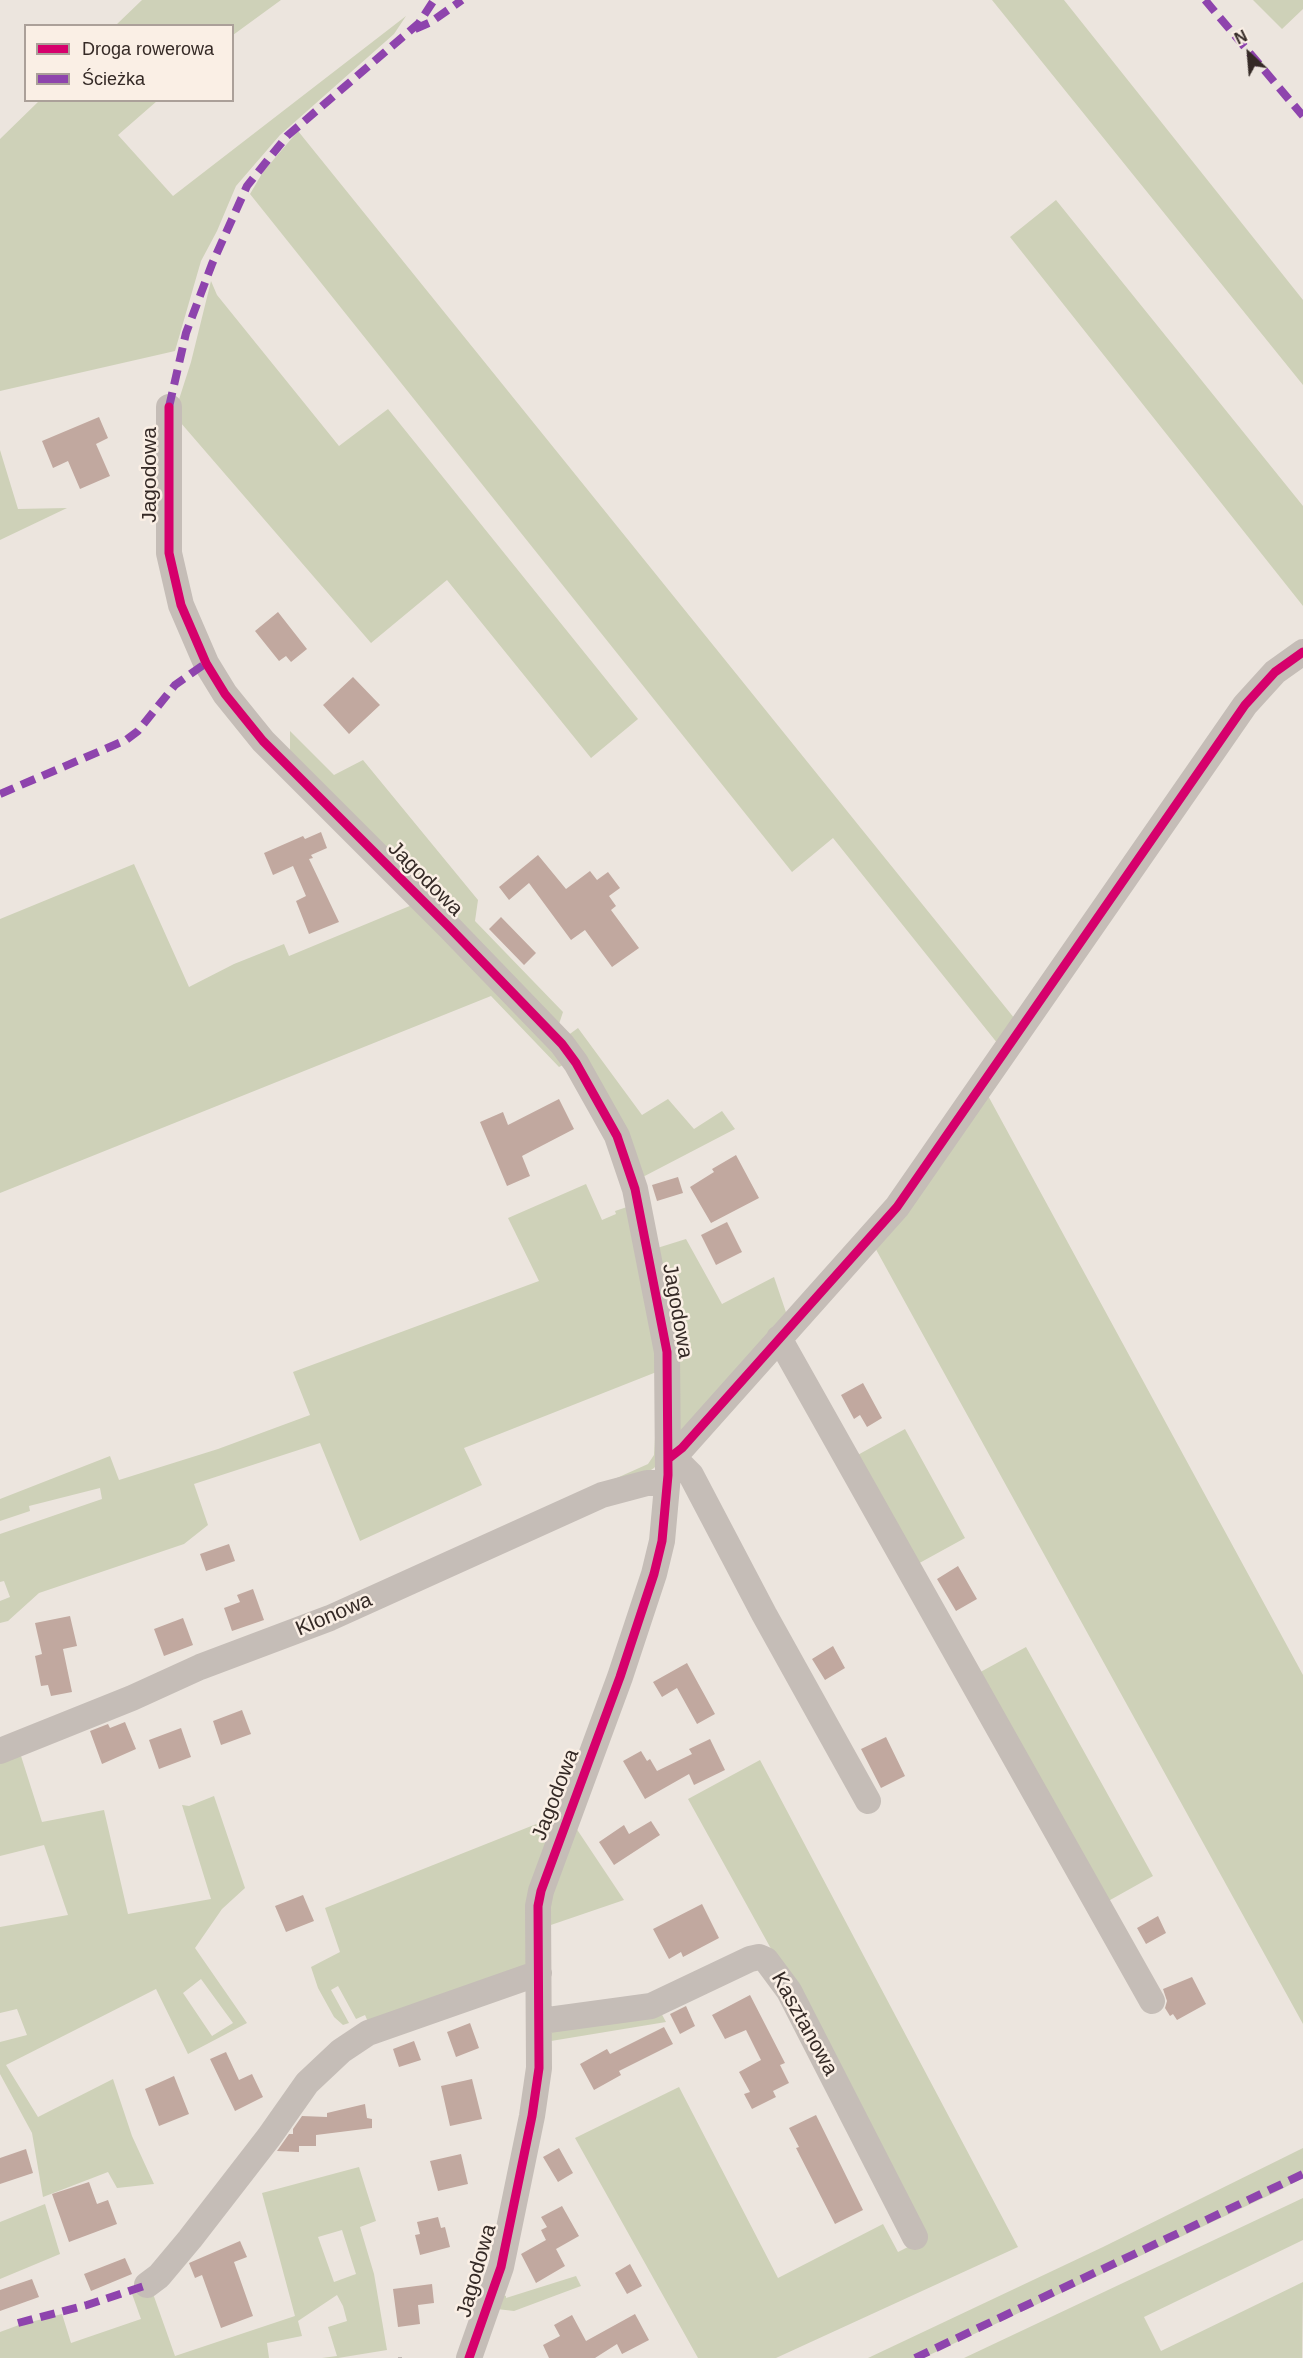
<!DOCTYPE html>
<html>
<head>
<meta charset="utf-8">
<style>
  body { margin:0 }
  #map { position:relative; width:1303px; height:2358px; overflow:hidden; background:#ece5de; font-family:Arial,sans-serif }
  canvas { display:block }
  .legend { position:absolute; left:24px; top:24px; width:210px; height:78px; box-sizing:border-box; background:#faefe5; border:2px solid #aba099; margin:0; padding:8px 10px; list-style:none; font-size:18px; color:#352a26 }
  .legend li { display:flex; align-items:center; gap:12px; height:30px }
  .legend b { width:30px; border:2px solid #aba099 }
  .north { position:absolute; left:1219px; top:24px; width:60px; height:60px; -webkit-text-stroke:4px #faefe5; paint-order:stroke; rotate:334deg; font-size:16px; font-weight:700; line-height:24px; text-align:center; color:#352a26 }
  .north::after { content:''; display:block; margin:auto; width:21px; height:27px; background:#352a26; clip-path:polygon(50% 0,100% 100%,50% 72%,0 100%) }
</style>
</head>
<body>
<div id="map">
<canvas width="1303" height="2358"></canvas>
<ul class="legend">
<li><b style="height:8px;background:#d6006c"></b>Droga rowerowa</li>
<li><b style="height:8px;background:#8e44ad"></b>Ścieżka</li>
</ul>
<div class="north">N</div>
</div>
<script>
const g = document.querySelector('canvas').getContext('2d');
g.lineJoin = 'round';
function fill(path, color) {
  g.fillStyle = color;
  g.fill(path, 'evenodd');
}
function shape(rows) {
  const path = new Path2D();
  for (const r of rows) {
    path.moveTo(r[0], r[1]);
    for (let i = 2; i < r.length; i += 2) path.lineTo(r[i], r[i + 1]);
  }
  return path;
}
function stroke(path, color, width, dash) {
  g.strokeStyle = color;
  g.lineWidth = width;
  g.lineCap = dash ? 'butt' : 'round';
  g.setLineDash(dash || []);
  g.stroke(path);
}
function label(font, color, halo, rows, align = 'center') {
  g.font = font + ' Arial,sans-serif';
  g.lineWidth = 5;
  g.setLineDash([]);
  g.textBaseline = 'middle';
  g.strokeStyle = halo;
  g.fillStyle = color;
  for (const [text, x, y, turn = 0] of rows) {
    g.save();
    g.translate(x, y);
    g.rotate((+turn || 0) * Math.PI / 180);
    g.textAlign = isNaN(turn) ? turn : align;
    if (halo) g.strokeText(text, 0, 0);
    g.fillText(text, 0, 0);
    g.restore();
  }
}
fill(shape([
  [142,0,281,0,233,35,232,26,116,25],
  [992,0,1064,0,1303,300,1303,385],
  [1253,0,1303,0,1303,9,1282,29],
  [406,16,394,34,280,135,236,186,217,231,201,261,175,351,0,391,0,139,39,101,157,101,118,135,173,196],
  [298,131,1019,1024,1002,1049,833,838,792,872,250,194,263,172],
  [1056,200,1303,506,1303,606,1010,237],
  [211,281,217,295,339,446,388,409,638,719,591,758,447,580,371,643,174,415,191,362],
  [0,450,18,509,67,508,0,540],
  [290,731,334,775,363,760,478,900,475,921,563,1012,559,1024,290,757],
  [134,864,189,987,234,964,284,944,289,956,417,903,565,1064,559,1067,491,996,0,1193,0,919],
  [578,1028,642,1115,668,1099,694,1129,722,1111,735,1129,637,1180,567,1036],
  [986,1092,1303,1675,1303,2024,873,1244],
  [586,1184,602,1220,616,1214,615,1211,633,1205,661,1341,662,1459,654,1468,642,1476,378,1585,648,1464,654,1455,659,1371,464,1448,482,1485,360,1541,320,1443,194,1484,208,1525,184,1544,39,1593,8,1621,0,1623,0,1601,10,1597,4,1581,0,1582,0,1534,102,1499,100,1488,29,1506,30,1511,0,1521,0,1499,110,1456,119,1480,218,1449,310,1415,293,1372,539,1281,508,1218],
  [686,1239,722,1304,774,1277,789,1321,681,1442,654,1249],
  [905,1429,965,1538,914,1566,854,1457],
  [1026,1647,1153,1876,1103,1904,975,1675],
  [21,1756,42,1822,104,1810,128,1914,211,1899,182,1805,189,1806,214,1796,245,1888,222,1909,195,1948,247,2023,188,2054,156,1989,6,2065,38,2117,113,2079,132,2136,154,2184,117,2188,108,2172,43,2197,32,2133,0,2074,0,2042,27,2035,17,2009,0,2013,0,1927,68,1915,44,1845,0,1856,0,1757],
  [201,1979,233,2023,212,2036,183,1993],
  [760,1760,1018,2247,776,2358,698,2358,575,2138,679,2087,778,2278,883,2224,898,2252,924,2239,795,1992,688,1799],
  [559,1815,528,1967,371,2029,365,2015,356,2019,338,1986,331,1990,349,2023,343,2025,334,2017,318,1988,311,1967,340,1952,325,1908],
  [574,1825,624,1900,545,1927,543,1917],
  [659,2009,666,2022,551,2041,548,2028],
  [1303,2148,1303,2178,1274,2193,923,2358,868,2358,1103,2247],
  [359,2167,376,2221,360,2227,374,2274,387,2350,338,2358,322,2358,337,2356,328,2327,347,2321,343,2306,337,2295,298,2321,302,2336,267,2343,269,2358,0,2358,0,2332,19,2325,62,2314,71,2343,141,2319,132,2294,151,2288,175,2356,295,2316,262,2193],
  [342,2230,356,2274,334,2282,318,2237],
  [1303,2198,1303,2240,1144,2317,1161,2351,1303,2282,1302,2358,964,2358],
  [45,2204,60,2254,0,2279,0,2222],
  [576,2276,581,2286,514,2311,497,2309,498,2293,506,2296,506,2298]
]), '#ced1b8');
fill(shape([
  [99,417,108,438,96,444,110,476,80,489,68,461,53,468,42,441],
  [278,612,307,649,291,662,286,656,279,661,255,631],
  [353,677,380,705,349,734,323,705],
  [321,832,327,848,311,855,313,858,309,859,339,922,309,934,296,901,306,896,293,866,273,875,264,853,303,836,305,839],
  [538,855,566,889,590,871,597,880,608,872,620,888,609,896,616,906,611,910,639,948,612,967,585,930,571,940,529,883,509,900,499,887],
  [501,917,536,953,524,965,489,929],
  [559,1099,574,1129,522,1156,530,1176,507,1186,480,1122,503,1112,508,1125],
  [736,1155,759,1198,711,1223,690,1187,714,1172,712,1169],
  [678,1177,683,1193,657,1201,652,1185],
  [727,1222,742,1252,716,1265,701,1235],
  [863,1383,882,1418,867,1427,860,1415,854,1419,841,1395],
  [229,1544,235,1561,206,1571,200,1554],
  [958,1566,977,1599,956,1611,937,1579],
  [253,1589,264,1620,232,1631,224,1608,240,1602,237,1595],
  [70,1616,77,1646,63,1649,72,1692,51,1696,48,1685,41,1686,35,1656,42,1654,35,1623],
  [183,1618,193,1645,164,1656,154,1629],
  [833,1646,845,1668,825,1680,812,1659],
  [687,1663,715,1714,697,1724,677,1688,662,1697,653,1682],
  [242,1710,251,1734,221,1745,213,1721],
  [125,1722,136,1749,102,1764,90,1731,108,1724,110,1728],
  [181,1728,191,1757,159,1769,149,1740],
  [886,1737,905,1776,881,1788,861,1749],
  [710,1739,725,1770,694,1785,689,1774,645,1799,623,1761,641,1751,647,1761,650,1759,657,1771,692,1754,689,1749],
  [651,1821,660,1835,614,1865,599,1842,624,1825,629,1834],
  [303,1895,314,1921,286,1932,275,1906],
  [702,1904,719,1938,683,1957,681,1952,669,1959,653,1929],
  [1158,1916,1166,1933,1146,1944,1137,1928],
  [1192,1977,1206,2004,1177,2020,1173,2014,1170,2016,1165,2008,1167,2001,1163,1989],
  [750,1995,785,2063,780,2065,789,2083,773,2091,776,2097,752,2109,744,2094,750,2092,739,2072,761,2060,746,2030,725,2039,712,2015],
  [686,2006,695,2026,680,2034,670,2014],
  [470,2023,479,2048,456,2057,447,2032],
  [664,2027,673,2044,619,2071,621,2075,594,2090,580,2064,607,2049,610,2054],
  [414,2041,421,2060,399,2067,393,2049],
  [226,2052,239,2080,252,2074,263,2097,235,2111,210,2059],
  [174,2076,189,2114,159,2126,145,2089],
  [472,2079,482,2119,450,2126,441,2086],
  [365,2104,367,2118,372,2119,372,2128,316,2135,316,2146,299,2146,299,2152,277,2151,289,2134,293,2134,293,2129,302,2116,327,2117,327,2113],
  [816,2115,863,2210,835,2224,796,2148,799,2147,789,2128],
  [559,2148,573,2173,558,2182,543,2157],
  [26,2149,33,2173,0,2184,0,2158],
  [461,2154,468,2184,438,2191,430,2161],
  [89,2182,97,2204,108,2200,117,2224,69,2242,52,2194],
  [562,2206,579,2236,556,2249,565,2266,536,2283,521,2254,546,2240,541,2230,547,2227,541,2217],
  [438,2217,441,2228,445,2227,450,2247,420,2255,415,2235,420,2234,417,2222],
  [240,2241,247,2257,234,2262,253,2316,221,2328,202,2275,195,2278,189,2263],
  [125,2258,132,2274,91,2291,84,2274],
  [630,2264,642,2286,627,2294,615,2273],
  [32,2279,39,2297,0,2311,0,2290],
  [432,2284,434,2303,418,2305,420,2324,398,2327,393,2289],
  [635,2314,649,2340,622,2354,617,2344,595,2358,549,2358,543,2345,560,2336,554,2325,572,2315,586,2341]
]), '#c1a89f');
stroke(shape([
  [400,2357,400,2358]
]), '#bdb5b0', 4, [3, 3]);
stroke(shape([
  [169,407,169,553,181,605,206,663,225,694,263,741,449,927,562,1044,576,1063,617,1136,635,1189,667,1352,668,1475,662,1541,654,1574,620,1677,541,1891,538,1906,539,2068,532,2116,501,2267,469,2358],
  [779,1338,1152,2001],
  [672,1456,691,1475,764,1614,868,1801],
  [668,1459,682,1448,897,1207,1245,705,1275,672,1303,652],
  [0,1751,132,1698,200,1667,330,1618,602,1495,647,1483,667,1483],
  [541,2021,651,2006,750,1959,759,1957,766,1960,789,1991,915,2237],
  [147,2285,159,2276,190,2239,269,2137,307,2083,341,2051,368,2033,539,1973]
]), '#c5bdb7', 26);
stroke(shape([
  [1205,0,1303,116],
  [415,29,431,22,462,0],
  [169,407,186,333,212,264,247,186,287,136,419,23,434,0],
  [0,794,126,740,138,731,175,685,206,663],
  [18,2323,87,2305,147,2285],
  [915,2358,1303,2174]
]), '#8e44ad', 8, [15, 8]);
stroke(shape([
  [169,407,169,553,181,605,206,663,225,694,263,741,449,927,562,1044,576,1063,617,1136,635,1189,667,1352,668,1475,662,1541,654,1574,620,1677,541,1891,538,1906,539,2068,532,2116,501,2267,469,2358],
  [668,1459,682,1448,897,1207,1245,705,1275,672,1303,652]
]), '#d6006c', 9);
label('21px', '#352a26', '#faefe5', [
  ["Jagodowa",150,475,-90],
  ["Jagodowa",425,879,45],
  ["Jagodowa",677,1311,80],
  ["Klonowa",334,1615,-23],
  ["Jagodowa",556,1795,-69],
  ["Kasztanowa",804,2024,61],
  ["Jagodowa",477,2271,-74]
]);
</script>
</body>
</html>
